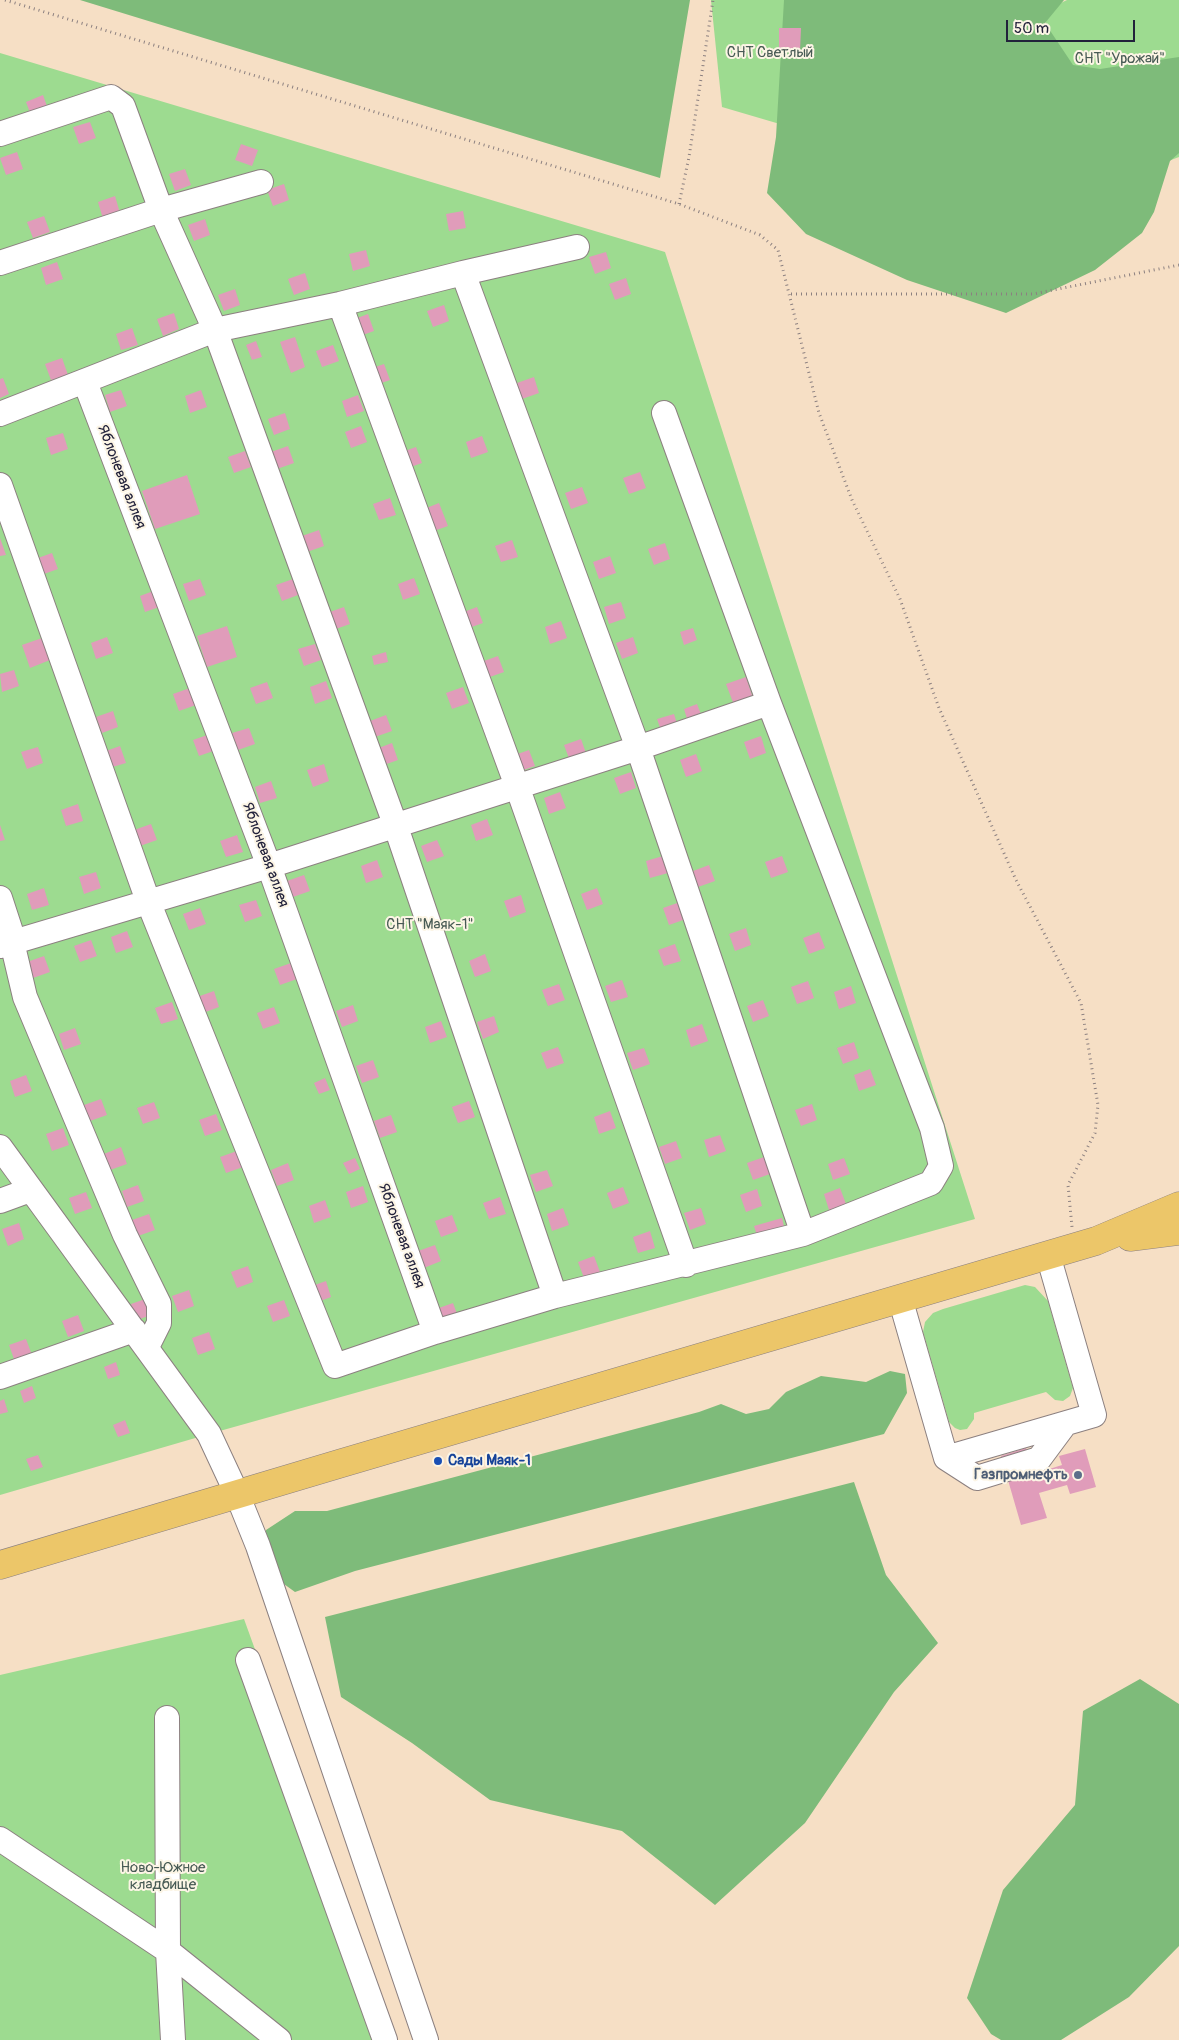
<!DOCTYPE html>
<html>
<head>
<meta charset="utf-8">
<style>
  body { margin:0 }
  #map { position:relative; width:1179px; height:2040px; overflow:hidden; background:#f6dfc5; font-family:Pangolin,sans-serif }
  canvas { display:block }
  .scale { position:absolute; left:1006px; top:20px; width:129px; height:22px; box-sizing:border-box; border:2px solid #22223b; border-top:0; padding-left:6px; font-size:15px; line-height:18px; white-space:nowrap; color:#22223b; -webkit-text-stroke:4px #fcf5e5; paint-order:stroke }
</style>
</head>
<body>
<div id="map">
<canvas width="1179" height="2040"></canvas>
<div class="scale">50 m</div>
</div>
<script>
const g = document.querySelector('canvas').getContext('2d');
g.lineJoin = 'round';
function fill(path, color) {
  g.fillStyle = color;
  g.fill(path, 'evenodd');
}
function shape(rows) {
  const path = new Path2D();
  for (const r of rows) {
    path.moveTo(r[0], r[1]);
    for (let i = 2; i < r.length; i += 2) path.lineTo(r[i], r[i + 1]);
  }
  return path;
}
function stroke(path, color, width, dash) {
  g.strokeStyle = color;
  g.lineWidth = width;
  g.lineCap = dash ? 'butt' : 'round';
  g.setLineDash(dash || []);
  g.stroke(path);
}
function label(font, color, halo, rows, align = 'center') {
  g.font = font + ' Pangolin,sans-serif';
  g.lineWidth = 4;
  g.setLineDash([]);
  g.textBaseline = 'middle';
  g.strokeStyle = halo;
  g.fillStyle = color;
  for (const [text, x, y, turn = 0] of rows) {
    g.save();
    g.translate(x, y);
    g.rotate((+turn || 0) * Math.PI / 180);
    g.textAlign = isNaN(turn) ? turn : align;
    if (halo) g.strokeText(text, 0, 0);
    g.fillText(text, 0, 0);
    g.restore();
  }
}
fill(shape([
  [711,0,829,0,790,127,722,107],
  [1067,0,1179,0,1179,157,1100,187,1042,12],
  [0,53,665,252,975,1219,209,1434,0,1495],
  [1025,1285,1035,1287,1048,1301,1073,1388,1070,1396,1063,1401,1055,1400,1046,1392,974,1413,974,1419,967,1429,960,1430,955,1428,949,1422,923,1332,925,1322,933,1313,943,1309],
  [244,1619,396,2040,0,2040,0,1675]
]), '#9ddb90');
fill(shape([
  [80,0,690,0,660,178],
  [784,0,1064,0,1045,23,1073,65,1100,69,1179,57,1179,153,1170,161,1154,212,1142,233,1095,270,1006,313,907,280,806,234,767,193,776,137],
  [890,1371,905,1374,907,1393,884,1434,355,1571,295,1592,277,1579,265,1551,266,1530,295,1511,327,1511,699,1412,721,1404,746,1414,769,1409,786,1392,821,1376,866,1382],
  [854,1482,886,1575,938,1643,894,1692,805,1823,715,1905,622,1831,490,1800,412,1743,341,1697,325,1617],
  [1140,1679,1179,1704,1179,1946,1129,1997,1061,2040,1001,2040,991,2034,967,1998,1003,1890,1075,1805,1083,1711]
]), '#7ebb7a');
fill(shape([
  [779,28,801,28,800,51,779,51],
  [43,95,49,112,32,118,26,102],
  [90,122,96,138,79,144,73,127],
  [241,144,258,150,252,166,235,160],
  [17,152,23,169,6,175,0,158],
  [185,169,191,185,175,191,169,174],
  [284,184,289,200,273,206,267,190],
  [115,196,120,213,103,219,98,202],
  [463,211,466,228,449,231,446,214],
  [44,216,50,232,33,238,27,222],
  [205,219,210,235,194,241,188,225],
  [366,250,370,266,353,271,349,254],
  [606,252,611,268,595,274,589,257],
  [57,262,63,279,46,285,41,268],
  [305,273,310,289,294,295,288,279],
  [626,278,631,294,615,300,609,284],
  [235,289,240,305,224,311,218,295],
  [444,305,449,321,433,327,427,311],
  [174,313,179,329,163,336,157,319],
  [368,314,374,331,357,337,352,320],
  [132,328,138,345,121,350,116,334],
  [295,337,305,367,291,373,280,342],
  [256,341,262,357,252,360,246,345],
  [333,345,339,361,322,367,316,351],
  [62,358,68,375,51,380,45,364],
  [384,364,390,380,373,386,367,370],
  [534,377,539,393,522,399,517,383],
  [3,378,9,394,0,398,0,379],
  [121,390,127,406,110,412,105,395],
  [201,390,207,407,190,413,185,396],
  [358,395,364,411,347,417,342,401],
  [285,413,290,429,274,435,268,419],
  [361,426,367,442,351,448,345,432],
  [63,433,68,449,51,455,46,438],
  [482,436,488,452,471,458,466,442],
  [288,446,294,463,277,469,271,452],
  [416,447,422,463,405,469,399,453],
  [245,451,251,467,234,473,228,457],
  [640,472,646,488,629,494,623,478],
  [187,475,200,514,155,529,142,491],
  [582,487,588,503,571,509,565,493],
  [390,498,396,515,379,520,373,504],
  [439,503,448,526,428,533,419,511],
  [319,530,324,546,307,552,302,536],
  [0,538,6,555,0,556],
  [512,540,518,557,501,562,495,546],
  [665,543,670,559,654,565,648,549],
  [52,553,58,569,41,575,35,559],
  [610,556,616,573,599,579,593,562],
  [414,578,420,594,403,600,398,584],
  [200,579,206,595,189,601,183,584],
  [293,579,298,595,282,601,276,585],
  [156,590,162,606,145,612,140,596],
  [621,602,626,618,609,624,604,607],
  [344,607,350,624,333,630,327,613],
  [477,607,483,623,466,629,461,613],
  [561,621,567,638,550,644,545,627],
  [227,626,237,657,207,667,197,636],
  [693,628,697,640,684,645,680,632],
  [107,637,113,653,96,659,91,643],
  [633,637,638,653,622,659,616,643],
  [42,638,50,660,30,668,22,645],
  [315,644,321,660,304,666,298,649],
  [386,652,388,662,374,665,372,656],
  [498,656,504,672,487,678,481,662],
  [14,670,19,686,2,692,0,674],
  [746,677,753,698,734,705,726,684],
  [326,681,332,698,315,704,310,687],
  [267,682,273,698,256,704,250,688],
  [463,687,469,703,452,709,446,693],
  [190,688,196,705,179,711,173,694],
  [697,704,702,717,688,722,684,709],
  [113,711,118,727,102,733,96,717],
  [674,714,679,730,663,736,657,719],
  [386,715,392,731,375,737,370,721],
  [249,728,255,744,238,750,232,733],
  [210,734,216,750,199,756,193,740],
  [761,736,766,753,750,759,744,742],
  [581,739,587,756,570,761,564,745],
  [392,743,398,760,381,766,376,749],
  [120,746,126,763,109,768,103,752],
  [38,747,43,763,27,769,21,752],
  [529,750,535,766,518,772,512,756],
  [696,754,702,771,686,777,680,760],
  [324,764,329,781,313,787,307,770],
  [631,772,636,788,620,794,614,778],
  [271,781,277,798,260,803,255,787],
  [560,792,566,808,549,814,544,798],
  [78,804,83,821,66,826,61,810],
  [487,819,493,835,476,841,471,825],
  [151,824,157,840,140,846,134,830],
  [0,825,5,840,0,841],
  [237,835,243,852,226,857,220,841],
  [437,840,444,856,427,862,421,846],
  [663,856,668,873,650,878,646,861],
  [782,856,788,872,771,878,765,862],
  [377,860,383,877,366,883,361,866],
  [709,865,715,881,698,887,693,871],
  [96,872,101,888,84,894,79,877],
  [304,875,310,891,293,897,287,881],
  [44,888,49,905,32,910,27,894],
  [597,888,603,904,587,910,581,894],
  [521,895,526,912,510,918,504,901],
  [256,900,262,916,245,922,239,905],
  [680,902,686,919,669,925,663,908],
  [200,908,206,924,189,930,183,914],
  [746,928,751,945,735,951,729,934],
  [127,931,133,947,116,953,111,937],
  [819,932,825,948,809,954,803,938],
  [91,940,97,956,80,962,74,946],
  [675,944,681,961,664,966,658,950],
  [485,954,491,971,475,977,469,961],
  [44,956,50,972,33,978,27,962],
  [291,963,297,979,280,985,274,969],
  [622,980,628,997,611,1002,605,986],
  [808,981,814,998,797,1004,791,987],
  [559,984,565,1000,548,1006,542,990],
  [851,986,856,1003,839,1009,834,992],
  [214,991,219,1007,203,1013,197,997],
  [763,1000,769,1016,753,1022,747,1006],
  [172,1002,178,1019,161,1024,155,1008],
  [353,1005,358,1021,342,1027,336,1011],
  [274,1007,280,1023,263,1029,257,1013],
  [494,1016,499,1032,483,1039,477,1022],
  [441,1021,447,1037,430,1043,425,1027],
  [702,1024,708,1041,691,1047,686,1030],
  [75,1028,81,1044,64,1050,59,1034],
  [854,1042,859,1058,843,1064,837,1048],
  [558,1047,564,1063,547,1069,541,1053],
  [644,1048,650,1064,633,1070,627,1053],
  [373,1060,379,1077,362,1083,356,1066],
  [870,1069,876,1085,859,1091,854,1075],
  [26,1075,32,1091,15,1097,10,1081],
  [325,1078,330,1090,319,1094,314,1083],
  [101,1099,107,1115,90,1121,84,1105],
  [469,1101,475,1117,458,1123,452,1107],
  [154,1102,160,1118,143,1124,137,1108],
  [812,1104,817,1120,801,1126,795,1110],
  [610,1111,616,1128,599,1134,594,1117],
  [216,1114,222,1130,205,1136,199,1120],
  [391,1115,397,1132,380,1138,374,1121],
  [63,1128,69,1145,52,1151,46,1134],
  [720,1135,726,1151,709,1157,704,1140],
  [676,1141,682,1158,665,1164,659,1147],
  [121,1147,127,1164,110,1170,104,1154],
  [237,1151,243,1167,226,1173,220,1157],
  [764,1157,770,1174,753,1180,747,1163],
  [355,1158,360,1169,349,1174,343,1163],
  [844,1158,850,1174,833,1180,828,1164],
  [288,1163,294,1180,277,1186,271,1170],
  [547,1170,553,1186,536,1192,530,1175],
  [138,1185,144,1201,127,1207,122,1191],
  [363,1186,368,1202,351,1208,346,1192],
  [623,1187,629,1203,613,1209,607,1193],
  [840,1188,846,1204,829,1210,824,1194],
  [757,1189,762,1206,746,1212,740,1195],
  [86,1192,92,1208,75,1214,69,1198],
  [500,1197,506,1214,489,1219,483,1203],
  [325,1200,331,1217,314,1223,309,1206],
  [563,1208,569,1225,552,1231,547,1214],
  [701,1208,706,1224,690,1230,684,1213],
  [149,1214,155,1230,138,1236,132,1220],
  [452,1215,458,1231,441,1237,435,1221],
  [782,1218,786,1235,759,1242,754,1226],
  [19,1223,24,1239,8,1246,2,1229],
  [650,1231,655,1248,638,1253,633,1237],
  [435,1245,441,1261,424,1268,418,1251],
  [594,1256,600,1272,584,1278,578,1262],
  [248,1266,253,1282,237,1288,231,1272],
  [326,1281,331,1297,315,1303,309,1287],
  [189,1290,194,1306,178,1312,172,1296],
  [148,1298,154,1314,137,1320,131,1304],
  [284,1300,290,1316,273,1322,267,1306],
  [453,1303,459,1319,442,1325,436,1309],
  [78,1315,84,1331,68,1337,62,1321],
  [209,1332,215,1349,198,1355,192,1338],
  [26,1339,32,1355,15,1362,9,1345],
  [116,1362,120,1375,108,1379,104,1367],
  [32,1386,36,1398,24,1403,20,1391],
  [4,1399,8,1412,0,1414,0,1401],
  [125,1420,130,1433,118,1437,113,1425],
  [1026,1448,1034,1474,1062,1465,1059,1456,1085,1449,1096,1487,1070,1494,1067,1485,1039,1493,1047,1518,1021,1525,1001,1456],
  [38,1455,43,1467,31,1471,26,1459]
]), '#e09cba');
const minor = shape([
  [0,134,111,97,123,106,161,210,215,330,395,824,555,1296],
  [0,263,161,210,261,182],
  [463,273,638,748,803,1234],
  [340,304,517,786,686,1265],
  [85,382,269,866,435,1332],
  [0,414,215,330,340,304,463,273,577,247],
  [0,485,148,901,335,1366,435,1332,555,1296,803,1234,931,1183,941,1166,932,1128,769,703,664,413],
  [0,898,14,941],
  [12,942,25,997,125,1235,159,1304,159,1323,147,1347],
  [0,946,269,866,638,748,769,703],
  [0,1147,209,1434,237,1494,258,1546,426,2040],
  [0,1201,30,1190],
  [900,1298,946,1458,977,1478,1039,1459,1065,1424],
  [0,1377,134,1330],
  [946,1458,1094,1415,1048,1255],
  [248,1660,385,2040],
  [167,1718,168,1951,173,2040],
  [0,1839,168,1951,279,2040]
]);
const highway = shape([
  [1130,1237,1179,1231],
  [0,1565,342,1463,1096,1241,1179,1206]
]);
stroke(minor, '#8c8080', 26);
stroke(highway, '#8c8080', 29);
stroke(shape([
  [5,0,679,204,760,235,778,250,819,413,852,500,900,599,939,708,1016,880,1081,1003,1098,1105,1095,1133,1068,1185,1072,1227],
  [679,204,689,157,713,0],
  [791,294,1033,294,1179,265]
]), '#8c8080', 3, [1, 4]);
stroke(minor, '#fff', 24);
stroke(highway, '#ecc669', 28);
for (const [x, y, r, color] of [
  [438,1461,5,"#1a4fb4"],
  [1078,1475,5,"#5c6f8a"]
]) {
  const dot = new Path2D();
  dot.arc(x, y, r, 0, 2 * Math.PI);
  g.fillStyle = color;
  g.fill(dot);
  stroke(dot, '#fcf5e5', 2);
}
label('15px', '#475a54', '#fcf5e5', [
  ["СНТ Светлый",770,53],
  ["СНТ \"Урожай\"",1120,59],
  ["СНТ \"Маяк-1\"",430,925],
  ["Ново-Южное",163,1868],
  ["кладбище",163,1885]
]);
label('15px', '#22223b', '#fcf5e5', [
  ["Яблоневая аллея",121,477,69],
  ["Яблоневая аллея",265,855,70],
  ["Яблоневая аллея",401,1236,70]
]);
label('bold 15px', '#164399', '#fcf5e5', [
  ["Сады Маяк-1",448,1461]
], 'left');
label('bold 15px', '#4e5e75', '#fcf5e5', [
  ["Газпромнефть",1068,1475]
], 'right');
</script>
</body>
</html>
